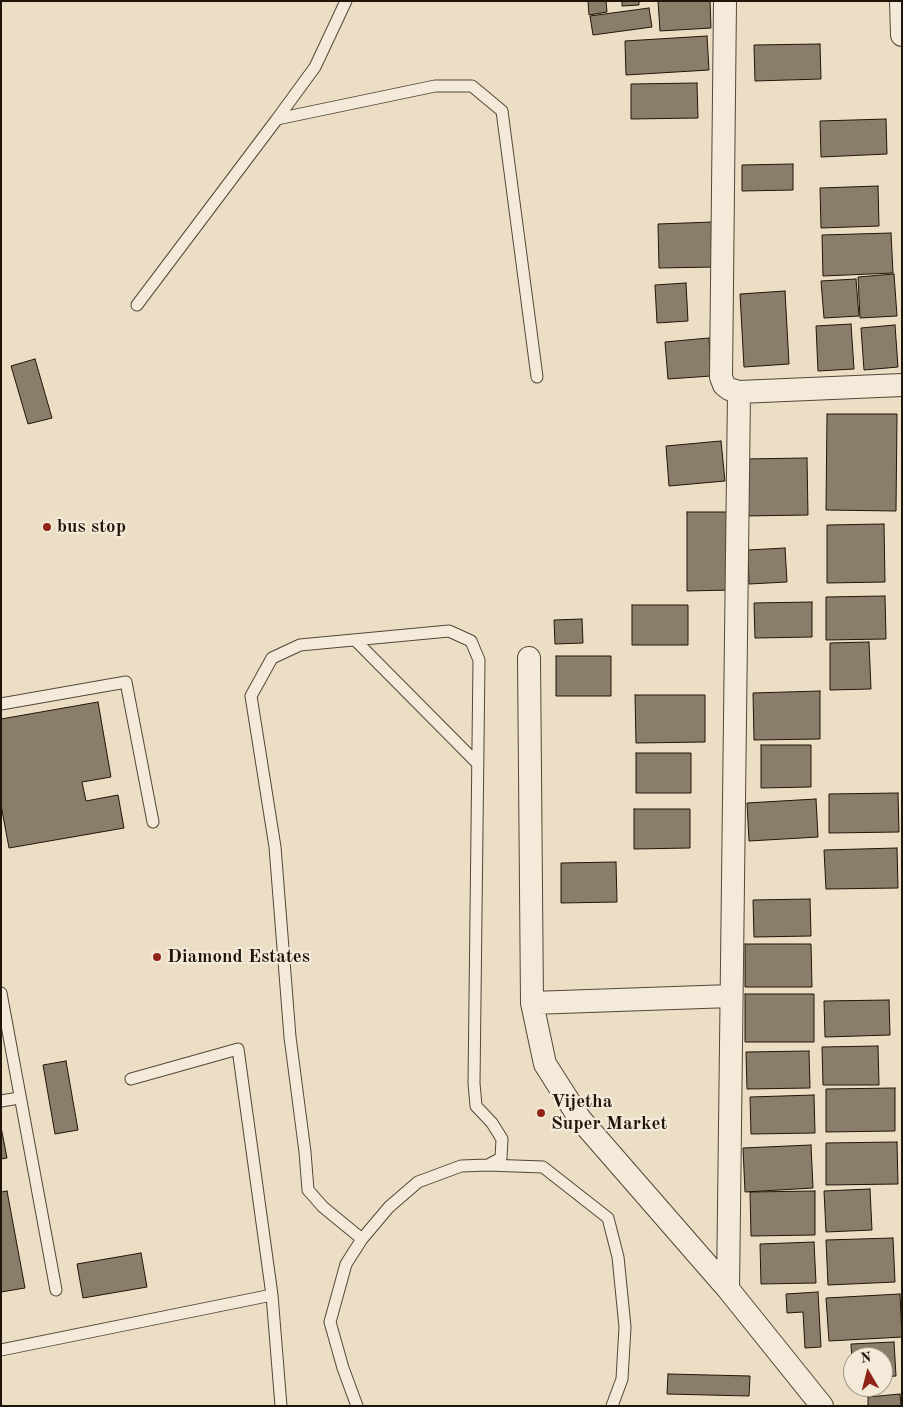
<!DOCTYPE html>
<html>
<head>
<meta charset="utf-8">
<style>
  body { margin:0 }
  #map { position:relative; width:903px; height:1407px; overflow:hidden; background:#ecdec5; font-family:"Old Standard TT",serif }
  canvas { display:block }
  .frame { position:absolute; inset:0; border:2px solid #201508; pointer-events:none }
  .north { position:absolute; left:843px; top:1347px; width:50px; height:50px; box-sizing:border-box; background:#f3ead9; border:1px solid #9f9585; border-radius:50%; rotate:352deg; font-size:14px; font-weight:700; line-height:20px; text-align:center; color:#201508 }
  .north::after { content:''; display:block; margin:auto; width:18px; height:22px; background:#8f2418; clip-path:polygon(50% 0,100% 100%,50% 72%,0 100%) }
</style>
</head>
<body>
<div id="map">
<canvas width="903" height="1407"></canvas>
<div class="frame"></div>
<div class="north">N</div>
</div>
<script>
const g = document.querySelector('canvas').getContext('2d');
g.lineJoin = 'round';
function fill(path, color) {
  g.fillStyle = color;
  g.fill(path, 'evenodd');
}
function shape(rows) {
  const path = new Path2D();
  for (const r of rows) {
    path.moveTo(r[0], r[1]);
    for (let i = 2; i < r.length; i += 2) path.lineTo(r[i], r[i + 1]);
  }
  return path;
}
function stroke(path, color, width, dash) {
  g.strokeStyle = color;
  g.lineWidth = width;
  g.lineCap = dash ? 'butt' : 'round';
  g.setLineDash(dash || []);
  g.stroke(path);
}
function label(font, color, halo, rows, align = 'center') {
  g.font = font + ' "Old Standard TT",serif';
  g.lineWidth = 4.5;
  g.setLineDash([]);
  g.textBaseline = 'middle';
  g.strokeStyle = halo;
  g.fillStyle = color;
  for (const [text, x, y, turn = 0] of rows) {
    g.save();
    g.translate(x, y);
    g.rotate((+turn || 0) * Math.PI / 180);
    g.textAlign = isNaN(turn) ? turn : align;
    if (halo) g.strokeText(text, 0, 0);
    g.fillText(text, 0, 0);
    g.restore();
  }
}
const building = shape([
  [588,1,606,1,607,12,589,15,588,1],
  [622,1,639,1,639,5,622,6,622,1],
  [658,1,710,1,711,28,660,31,658,1],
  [649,8,652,27,593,35,590,16,649,8],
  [707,36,709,70,626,75,625,41,707,36],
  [820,44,821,79,755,81,754,45,820,44],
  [697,83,698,118,631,119,631,84,697,83],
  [886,119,887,154,821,157,820,121,886,119],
  [793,164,793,190,742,191,742,165,793,164],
  [878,186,879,226,821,228,820,188,878,186],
  [713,222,715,267,659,268,658,224,713,222],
  [891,233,893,273,823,276,822,235,891,233],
  [894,274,897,316,860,318,858,277,894,274],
  [856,279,859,316,824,318,821,281,856,279],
  [686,283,688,321,657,323,655,285,686,283],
  [785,291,789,364,744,367,740,294,785,291],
  [851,324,854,369,818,371,816,326,851,324],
  [895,325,898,367,864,370,861,328,895,325],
  [709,338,711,376,668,379,665,342,709,338],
  [35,359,52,418,28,424,11,366,35,359],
  [827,414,897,414,896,511,826,510,827,414],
  [721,441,725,481,669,486,666,446,721,441],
  [807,458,808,515,745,516,744,459,807,458],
  [687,512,731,512,731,590,687,591,687,512],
  [884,524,885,582,827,583,827,525,884,524],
  [785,548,787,582,749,584,748,550,785,548],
  [885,596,886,639,826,640,826,597,885,596],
  [812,602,812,637,755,638,754,603,812,602],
  [632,605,688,605,688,645,632,645,632,605],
  [582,619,583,643,555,644,554,620,582,619],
  [869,642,871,689,830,690,830,643,869,642],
  [556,656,611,656,611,696,556,696,556,656],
  [820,691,820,739,754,740,753,693,820,691],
  [635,695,705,695,705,742,636,743,635,695],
  [98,702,111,777,82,782,86,801,118,795,124,828,9,848,1,805,1,719,98,702],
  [761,745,811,745,811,787,761,788,761,745],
  [636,753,691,753,691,793,636,793,636,753],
  [898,793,899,832,829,833,829,794,898,793],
  [816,799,818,837,749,841,747,803,816,799],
  [634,809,690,809,690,848,634,849,634,809],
  [897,848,898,888,826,889,824,850,897,848],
  [616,862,617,902,561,903,561,863,616,862],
  [810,899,811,936,754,937,753,900,810,899],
  [745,944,811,944,812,987,745,987,745,944],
  [745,994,814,994,814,1042,745,1042,745,994],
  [889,1000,890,1035,825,1037,824,1001,889,1000],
  [878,1046,879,1085,823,1085,822,1047,878,1046],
  [809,1051,810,1088,747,1089,746,1052,809,1051],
  [66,1061,78,1130,55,1134,43,1065,66,1061],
  [895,1088,895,1131,826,1132,826,1089,895,1088],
  [814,1095,815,1133,751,1134,750,1097,814,1095],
  [1,1127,7,1158,1,1159,1,1127],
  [897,1142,898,1184,826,1185,826,1143,897,1142],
  [811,1145,813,1188,745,1192,743,1148,811,1145],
  [870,1189,872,1230,826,1232,824,1191,870,1189],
  [7,1191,25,1288,1,1292,1,1192,7,1191],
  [815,1191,815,1235,751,1236,750,1192,815,1191],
  [893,1238,895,1282,828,1285,826,1240,893,1238],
  [814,1242,816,1283,761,1284,760,1244,814,1242],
  [141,1253,147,1287,83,1298,77,1264,141,1253],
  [818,1292,821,1347,805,1348,803,1312,787,1313,786,1294,818,1292],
  [900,1294,902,1337,829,1341,826,1298,900,1294],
  [894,1342,896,1376,883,1377,883,1357,853,1357,853,1377,851,1344,894,1342],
  [668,1374,750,1376,749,1396,667,1394,668,1374],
  [900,1394,901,1406,868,1406,868,1397,900,1394]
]);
fill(building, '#8a7e6a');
stroke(building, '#201508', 1);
const lane = shape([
  [277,119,315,67,346,1],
  [137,305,277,119,435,86,472,86,502,111,537,377],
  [355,640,478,764],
  [1,704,126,682,153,822],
  [1,993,56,1290],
  [131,1079,238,1049,272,1295,281,1406],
  [1,1101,19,1098],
  [488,1165,543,1167,608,1218,618,1257,625,1327,622,1379,612,1406],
  [1,1350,272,1295],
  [357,1406,343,1368,330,1322,346,1264,362,1239,389,1207,418,1182,461,1166,488,1165,501,1158,502,1139,492,1123,476,1106,474,1083,479,660,471,641,449,631,300,645,272,658,251,696,275,847,290,1037,305,1152,308,1190,323,1207,362,1239]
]);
const street = shape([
  [725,1,721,377,724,385,729,389,739,392,902,385],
  [901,1,902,35],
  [529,658,532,1003,545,1064,580,1119,728,1289,822,1406],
  [532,1003,731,996],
  [728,1289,739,392]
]);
stroke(lane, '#534737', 13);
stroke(street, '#534737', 24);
stroke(lane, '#f3ead9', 11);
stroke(street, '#f3ead9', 22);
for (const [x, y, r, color] of [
  [47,527,5,"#8f2418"],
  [157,957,5,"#8f2418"],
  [541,1113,5,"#8f2418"]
]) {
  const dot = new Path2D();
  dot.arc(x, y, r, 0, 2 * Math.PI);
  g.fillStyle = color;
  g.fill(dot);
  stroke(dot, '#f3ead9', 2);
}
label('bold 19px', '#201508', '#f3ead9', [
  ["bus stop",57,527],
  ["Diamond Estates",167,957],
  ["Vijetha",551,1102],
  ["Super Market",551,1124]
], 'left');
</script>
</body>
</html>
